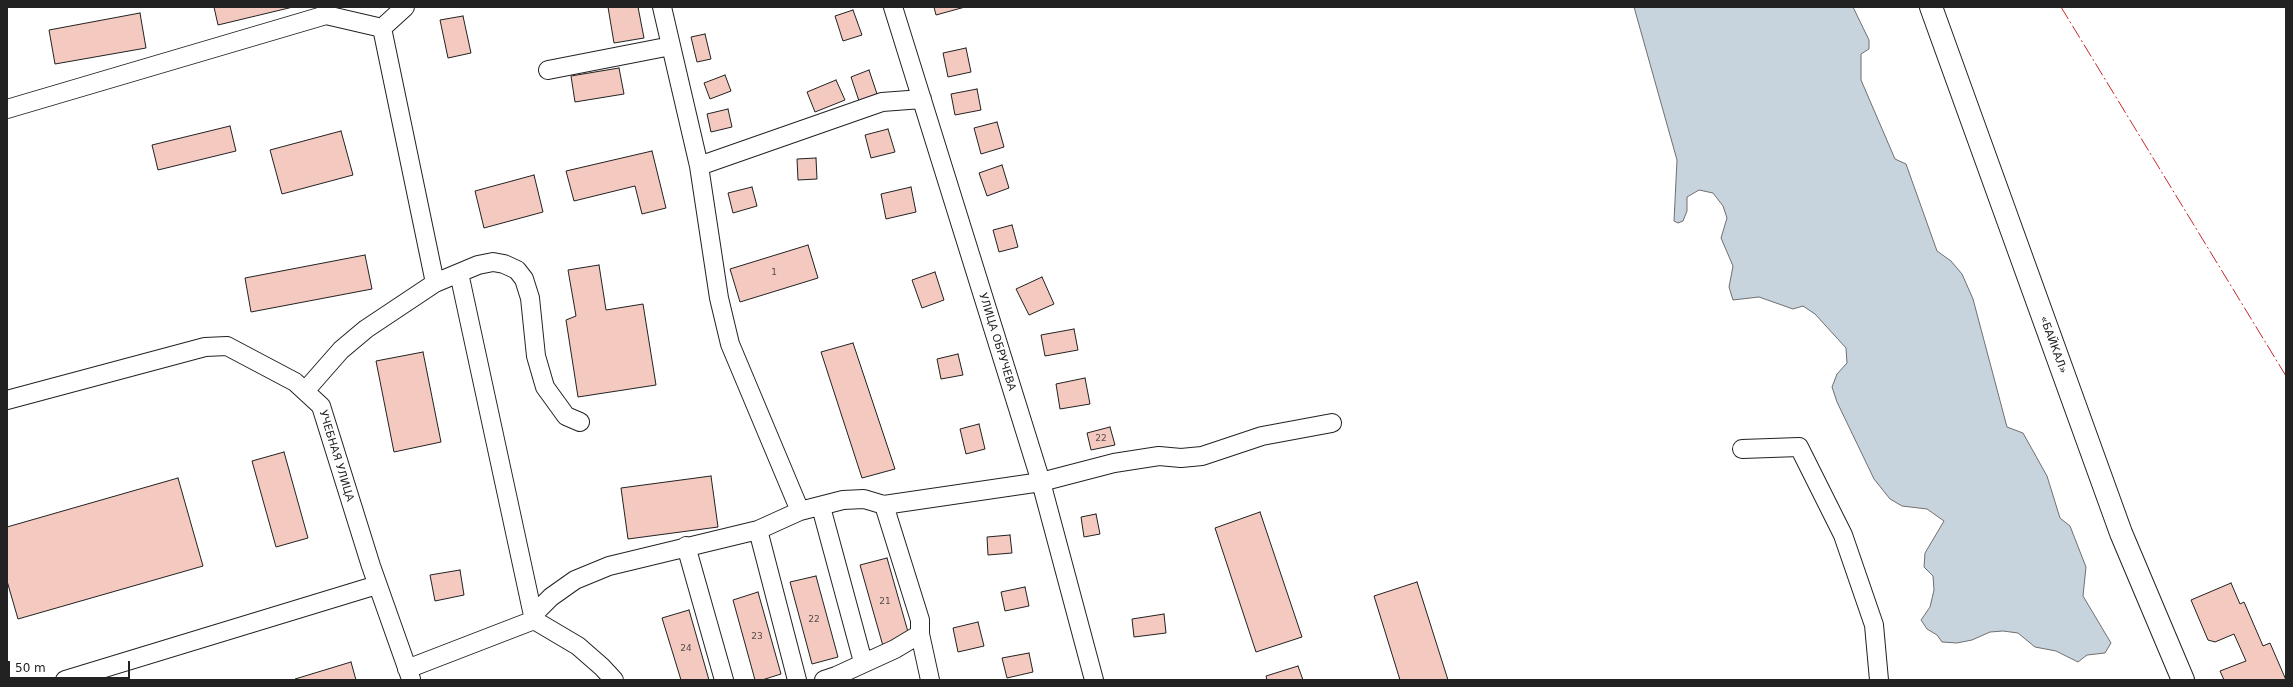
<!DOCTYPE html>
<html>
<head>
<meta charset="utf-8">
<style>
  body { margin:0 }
  #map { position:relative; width:2293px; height:687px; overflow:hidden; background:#fff; font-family:"DejaVu Sans",sans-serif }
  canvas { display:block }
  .frame { position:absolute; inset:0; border:8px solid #222; pointer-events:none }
  .scale { position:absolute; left:8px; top:661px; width:122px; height:18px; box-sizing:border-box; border:2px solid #222; border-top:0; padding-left:5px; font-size:12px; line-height:14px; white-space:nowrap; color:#222; -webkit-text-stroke:3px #fff; paint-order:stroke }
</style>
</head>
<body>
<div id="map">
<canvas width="2293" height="687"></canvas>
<div class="frame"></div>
<div class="scale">50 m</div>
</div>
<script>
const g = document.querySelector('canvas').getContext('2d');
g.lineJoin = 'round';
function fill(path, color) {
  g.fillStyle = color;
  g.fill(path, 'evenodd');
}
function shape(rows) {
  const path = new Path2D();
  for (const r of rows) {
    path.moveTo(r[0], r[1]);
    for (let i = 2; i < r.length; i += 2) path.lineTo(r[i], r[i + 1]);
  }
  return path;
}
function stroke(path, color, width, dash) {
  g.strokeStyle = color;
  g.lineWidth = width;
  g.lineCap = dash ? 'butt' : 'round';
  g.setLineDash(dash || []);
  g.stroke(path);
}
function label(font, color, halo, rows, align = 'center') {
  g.font = font + ' "DejaVu Sans",sans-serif';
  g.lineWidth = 3;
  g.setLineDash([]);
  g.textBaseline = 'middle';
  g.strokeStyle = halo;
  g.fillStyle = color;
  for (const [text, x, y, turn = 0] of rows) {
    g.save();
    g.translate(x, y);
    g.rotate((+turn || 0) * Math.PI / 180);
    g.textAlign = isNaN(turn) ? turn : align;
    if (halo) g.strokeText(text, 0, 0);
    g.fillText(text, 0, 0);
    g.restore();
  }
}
const water = shape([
  [1634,7,1853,7,1869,40,1869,49,1861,54,1861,80,1895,159,1906,164,1937,251,1951,261,1962,274,1973,299,2007,427,2023,433,2047,476,2060,518,2070,526,2086,567,2083,596,2111,643,2105,653,2087,655,2078,662,2056,651,2035,647,2018,633,2003,631,1990,632,1972,640,1957,643,1942,642,1937,635,1927,629,1921,620,1930,607,1934,590,1933,576,1924,567,1925,553,1944,521,1927,509,1902,506,1890,499,1874,479,1837,402,1832,387,1837,374,1847,363,1846,348,1815,314,1803,306,1793,309,1759,297,1733,300,1729,287,1733,266,1721,238,1727,218,1723,206,1713,193,1699,190,1687,197,1687,211,1683,221,1678,223,1674,221,1677,160,1634,7]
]);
fill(water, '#c7d3dd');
stroke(water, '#6f6f6f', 1);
const building = shape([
  [214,7,293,7,218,25,214,7],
  [608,7,638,7,644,38,614,43,608,7],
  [934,7,965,7,936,15,934,7],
  [853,10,862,35,843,41,835,16,853,10],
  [140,13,146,48,55,64,49,30,140,13],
  [463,16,471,53,448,58,440,20,463,16],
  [705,34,711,59,697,62,691,37,705,34],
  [966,48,971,72,948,77,943,53,966,48],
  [619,68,624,94,575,102,571,76,619,68],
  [869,70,877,94,859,101,851,77,869,70],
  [725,75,731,91,710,99,704,83,725,75],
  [836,80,845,100,815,112,807,92,836,80],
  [977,89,981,110,955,115,951,94,977,89],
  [728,109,732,127,711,132,707,114,728,109],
  [997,122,1004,147,981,154,974,128,997,122],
  [230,126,236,151,158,170,152,145,230,126],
  [888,129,895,152,871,158,865,135,888,129],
  [341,131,353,175,282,194,270,150,341,131],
  [652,151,666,208,642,214,635,186,574,201,566,171,652,151],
  [816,158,817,179,798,180,797,159,816,158],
  [1002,165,1009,188,987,196,979,173,1002,165],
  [534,175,543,212,484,228,475,191,534,175],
  [752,187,757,206,733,213,728,193,752,187],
  [911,187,916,212,886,219,881,194,911,187],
  [1012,225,1018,247,999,252,993,230,1012,225],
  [808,245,818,278,740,302,730,269,808,245],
  [365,255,372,289,251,312,245,278,365,255],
  [599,265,606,310,643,304,656,385,578,397,566,320,576,316,568,270,599,265],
  [935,272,944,300,922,308,912,280,935,272],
  [1042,277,1054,304,1029,315,1016,289,1042,277],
  [1074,329,1078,350,1045,356,1041,335,1074,329],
  [853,343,895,469,862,478,821,352,853,343],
  [423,352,441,442,394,452,376,361,423,352],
  [958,354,963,375,941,379,937,359,958,354],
  [1085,378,1090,404,1060,409,1056,384,1085,378],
  [979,424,985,449,966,454,960,429,979,424],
  [1110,427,1115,445,1091,450,1087,433,1110,427],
  [284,452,308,538,276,547,252,461,284,452],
  [711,476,718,527,628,539,621,488,711,476],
  [178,478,203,566,18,619,7,581,7,527,178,478],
  [1260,512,1302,637,1256,652,1215,528,1260,512],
  [1096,514,1100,534,1084,537,1081,517,1096,514],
  [1010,535,1012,553,988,555,987,537,1010,535],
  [887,558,910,639,883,646,860,565,887,558],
  [460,570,464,595,435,601,430,575,460,570],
  [816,576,838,657,812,664,790,582,816,576],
  [1417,582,1448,680,1400,680,1374,596,1417,582],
  [2231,583,2240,604,2244,602,2263,646,2270,643,2286,680,2224,680,2220,671,2246,661,2234,634,2215,642,2208,640,2191,600,2231,583],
  [1025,587,1029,606,1005,611,1001,592,1025,587],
  [758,592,781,674,762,680,755,680,733,600,758,592],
  [689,610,709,680,681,680,662,618,689,610],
  [1164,614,1166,633,1134,637,1132,619,1164,614],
  [978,622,984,646,958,652,953,628,978,622],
  [1029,653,1033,672,1007,678,1002,658,1029,653],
  [351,662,356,680,295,680,295,679,351,662],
  [1298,666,1303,680,1267,680,1266,676,1298,666]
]);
fill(building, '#f3c9c0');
stroke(building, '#222', 1);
const minor = shape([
  [662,7,699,166,719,298,730,344,800,511],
  [893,7,1041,482,1094,680],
  [382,28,405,7],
  [548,70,671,46],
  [7,109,326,15,382,28,435,283],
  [699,166,882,102,922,99],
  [459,273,534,620,578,646,602,667,614,680],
  [305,391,341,350,366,329,435,283,478,265,493,262,504,264,517,270,524,279,530,298,536,356,545,387,566,416,580,422],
  [7,400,205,347,227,346,295,382,321,406,371,566,411,679],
  [1742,449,1799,447,1843,535,1874,625,1879,680],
  [884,505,920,620,920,634,930,680],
  [821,507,863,662],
  [758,530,797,680],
  [686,546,724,680],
  [407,669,534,620,537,611,551,597,575,580,609,566,758,530,800,511,843,500,864,499,884,505,1041,482,1114,463,1159,456,1181,458,1202,456,1262,436,1332,423],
  [65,680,377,585],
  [824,680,836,676,895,649,920,634]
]);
const highway = shape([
  [1931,7,2121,533,2183,680]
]);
stroke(minor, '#222', 20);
stroke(highway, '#222', 24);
stroke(minor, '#fff', 18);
stroke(highway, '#fff', 22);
stroke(shape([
  [2061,7,2286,376]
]), '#c62828', 1, [14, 3, 2, 3]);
label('9px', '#564c4a', null, [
  ["1",774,273],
  ["22",1101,439],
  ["21",885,602],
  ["22",814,620],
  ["23",757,637],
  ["24",686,649]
]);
label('11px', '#222', '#fff', [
  ["УЛИЦА ОБРУЧЕВА",997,342,73],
  ["«БАЙКАЛ»",2053,345,70],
  ["УЧЕБНАЯ УЛИЦА",336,456,73]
]);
</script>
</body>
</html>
